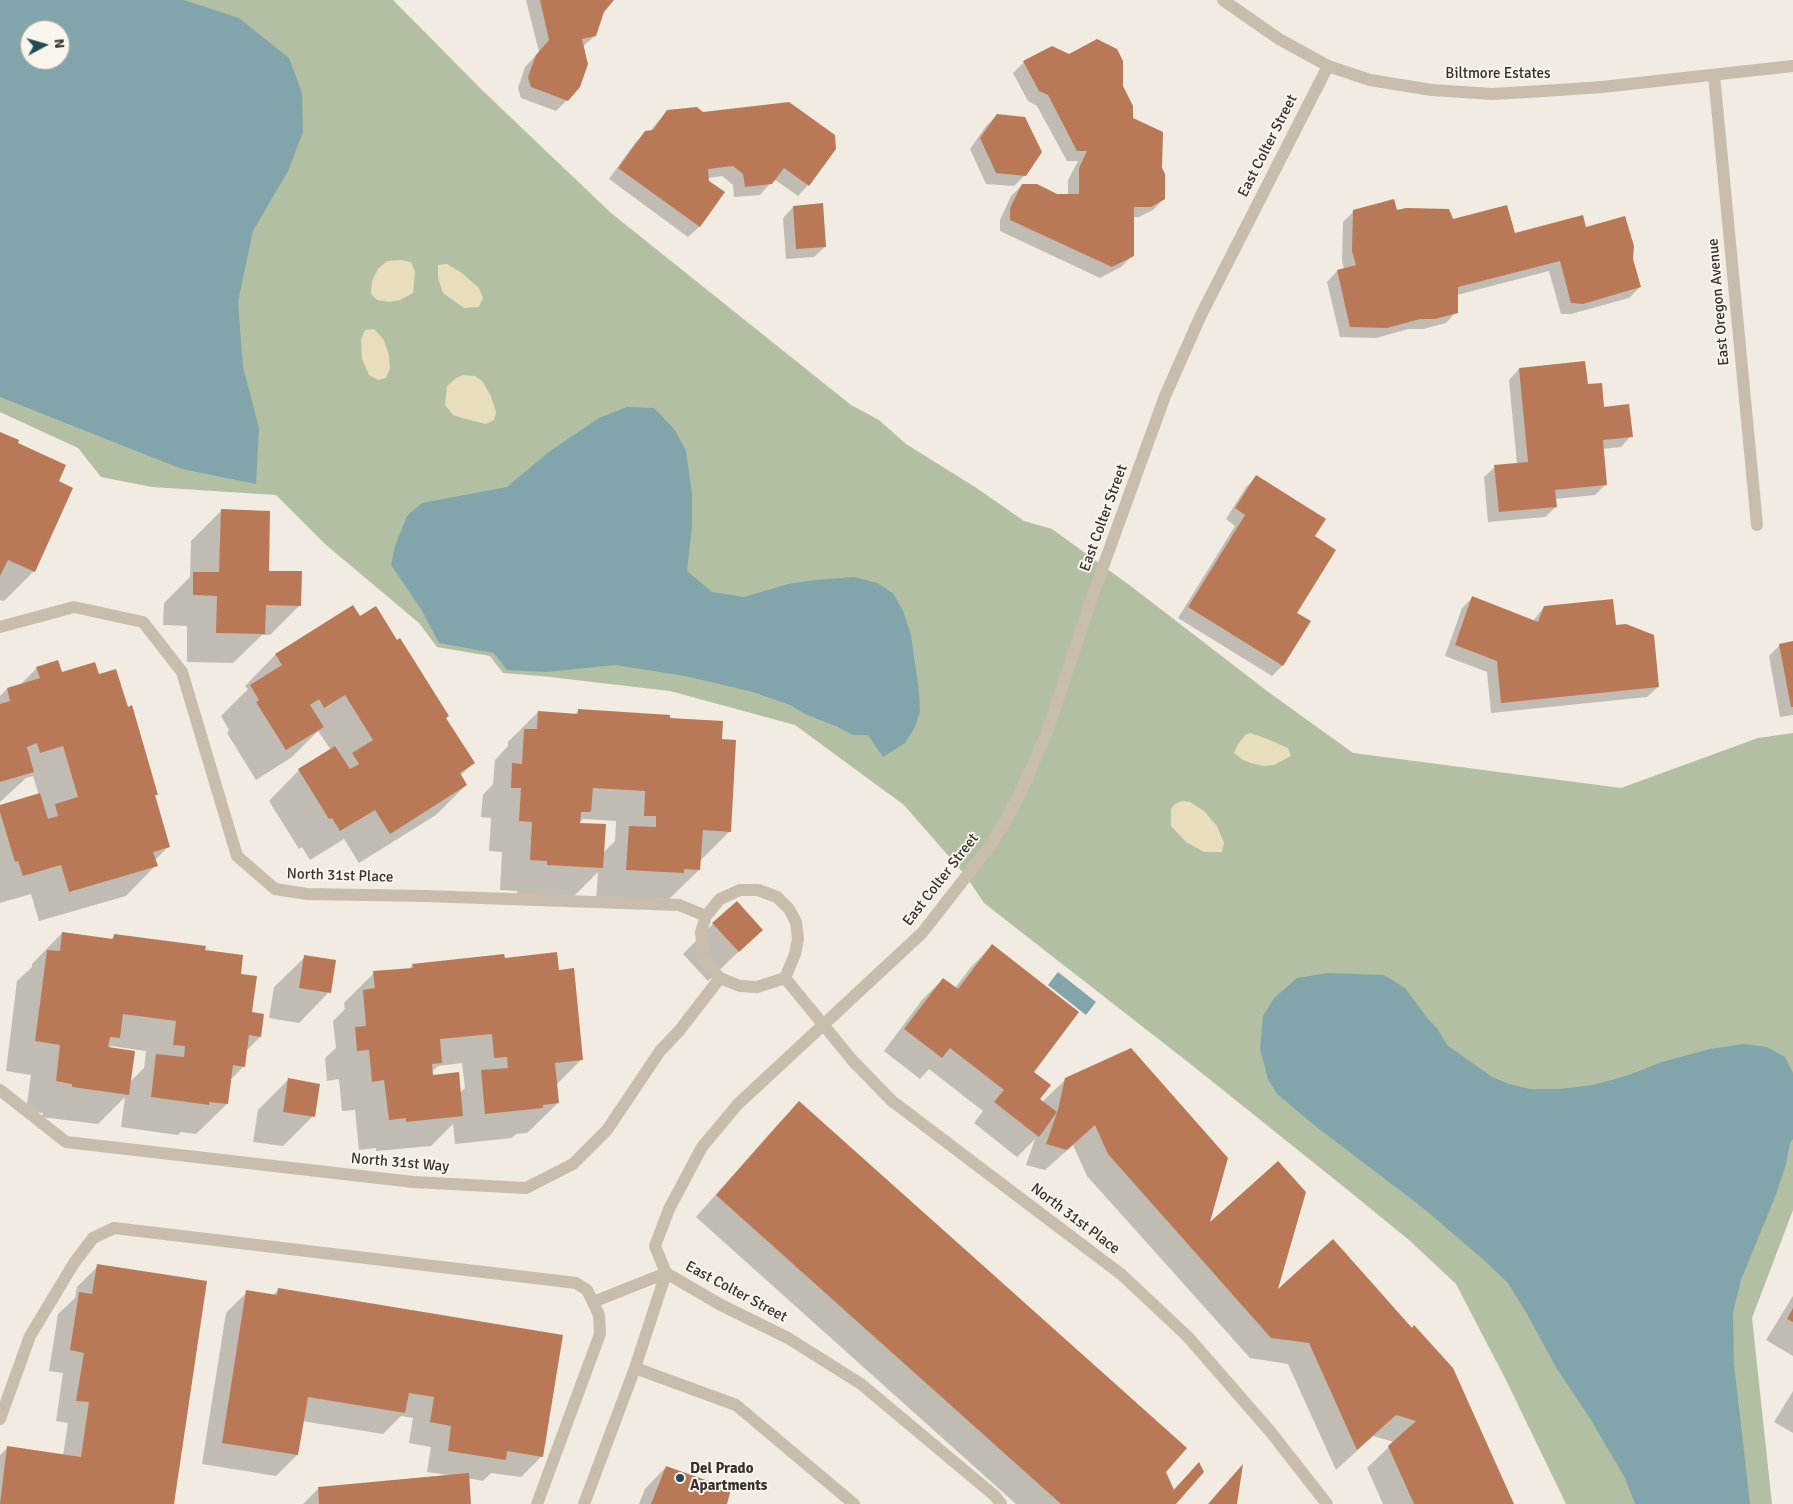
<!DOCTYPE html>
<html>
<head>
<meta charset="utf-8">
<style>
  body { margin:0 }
  #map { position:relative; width:1793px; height:1504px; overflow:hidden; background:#f1ebe1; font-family:Signika,sans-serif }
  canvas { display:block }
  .north { position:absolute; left:20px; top:20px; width:50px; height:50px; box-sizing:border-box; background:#f9f5ed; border:1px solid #aba69f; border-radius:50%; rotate:84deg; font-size:14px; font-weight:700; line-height:20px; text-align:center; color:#37302b }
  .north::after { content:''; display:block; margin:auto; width:18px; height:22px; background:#254c55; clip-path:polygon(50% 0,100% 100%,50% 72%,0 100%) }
</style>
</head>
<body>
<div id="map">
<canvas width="1793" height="1504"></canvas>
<div class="north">N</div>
</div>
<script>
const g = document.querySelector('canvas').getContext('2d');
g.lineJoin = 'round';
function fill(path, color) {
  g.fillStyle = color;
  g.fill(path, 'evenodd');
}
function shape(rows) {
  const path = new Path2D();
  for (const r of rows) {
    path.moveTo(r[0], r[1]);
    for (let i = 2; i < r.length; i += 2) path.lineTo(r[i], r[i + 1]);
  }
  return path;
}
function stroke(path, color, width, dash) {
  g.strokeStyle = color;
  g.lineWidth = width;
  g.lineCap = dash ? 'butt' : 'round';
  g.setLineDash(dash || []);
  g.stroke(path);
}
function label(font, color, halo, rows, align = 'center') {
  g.font = font + ' Signika,sans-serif';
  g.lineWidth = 4;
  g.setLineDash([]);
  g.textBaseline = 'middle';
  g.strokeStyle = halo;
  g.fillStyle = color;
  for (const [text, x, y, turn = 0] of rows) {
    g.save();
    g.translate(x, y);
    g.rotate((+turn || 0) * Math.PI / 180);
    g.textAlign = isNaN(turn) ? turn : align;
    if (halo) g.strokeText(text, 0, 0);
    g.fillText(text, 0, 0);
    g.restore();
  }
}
fill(shape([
  [0,0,393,0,482,90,611,213,851,405,879,420,906,444,975,487,1024,521,1052,529,1132,587,1267,691,1353,753,1621,788,1758,738,1793,733,1793,1210,1752,1318,1772,1504,1566,1504,1506,1380,1456,1284,1409,1240,1344,1187,1193,1066,984,903,966,876,904,805,795,725,670,691,541,676,503,673,490,656,437,647,419,623,325,544,276,495,152,487,101,477,78,448,0,412],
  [30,30,60,30,60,60,30,60]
]), '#b2bfa2');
fill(shape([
  [401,260,411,262,415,272,413,293,400,300,389,302,377,300,371,294,372,281,378,269,387,261],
  [447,264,462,273,479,288,483,298,479,307,464,308,443,293,438,278,438,265],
  [374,329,384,340,389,356,390,368,386,378,378,380,369,375,362,359,361,340,365,330],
  [463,375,475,376,482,381,491,396,496,412,494,420,486,424,462,418,453,415,445,405,447,386,456,378],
  [1250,733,1265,738,1288,748,1291,756,1274,765,1263,766,1251,763,1243,760,1234,753,1238,744,1245,735],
  [1182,801,1190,802,1204,811,1217,826,1224,843,1222,852,1204,852,1186,842,1171,826,1171,809,1175,804]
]), '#e8debb');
fill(shape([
  [0,0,184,0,239,18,289,58,302,93,303,132,288,171,253,231,238,302,243,367,259,428,256,484,182,469,0,397],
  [30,30,60,30,60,60,30,60],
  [627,407,654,408,675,430,686,451,692,494,692,526,687,571,712,592,744,597,788,584,815,580,854,577,877,583,893,593,903,611,911,635,919,691,920,712,915,727,905,743,883,757,868,735,853,735,836,726,807,715,790,705,753,692,685,676,615,665,546,672,507,670,494,653,439,643,421,609,391,565,395,546,407,516,422,503,507,487,550,451,599,418],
  [1058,972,1096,1002,1086,1015,1048,985],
  [1328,973,1384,975,1405,988,1428,1019,1437,1028,1447,1045,1492,1077,1509,1084,1530,1089,1560,1089,1593,1085,1629,1075,1662,1062,1710,1049,1744,1044,1767,1047,1785,1057,1793,1073,1793,1139,1790,1143,1786,1164,1775,1197,1741,1280,1733,1313,1734,1364,1750,1504,1635,1504,1625,1478,1591,1420,1557,1369,1527,1314,1508,1283,1485,1261,1423,1208,1314,1125,1277,1094,1268,1079,1260,1049,1263,1016,1274,998,1297,978]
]), '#82a5ab');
fill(shape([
  [526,0,613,0,603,11,595,36,582,47,567,100,556,111,521,98,518,88,525,67,539,52],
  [1024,62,1121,87,1132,119,1161,168,1164,199,1153,210,1139,217,1132,217,1132,256,1121,267,1100,278,1000,231,1000,220,1011,196,1022,185,1056,195,1068,195,1068,180,1078,161,1067,161,1037,106,1028,101,1013,73],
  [789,103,808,185,798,196,774,179,760,195,734,197,733,185,722,176,708,178,708,181,724,193,699,227,688,237,609,179,635,143,646,132,650,131,667,111,703,113],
  [997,115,1025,175,1014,186,986,184,970,149,986,126],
  [793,207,825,247,814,257,786,259,783,218],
  [1354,211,1397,211,1452,221,1514,235,1585,228,1632,259,1640,287,1629,298,1571,314,1561,314,1549,271,1457,295,1456,312,1446,323,1423,329,1408,329,1376,338,1340,337,1327,282,1337,271,1344,269,1342,262,1343,222],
  [1519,369,1587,385,1602,408,1631,436,1621,447,1602,449,1606,484,1595,495,1555,499,1556,507,1545,517,1488,522,1484,477,1495,467,1517,464,1509,380],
  [0,433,16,444,57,482,34,571,4,601,0,600],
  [1256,477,1313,537,1296,613,1309,622,1282,666,1272,676,1178,618,1235,526,1226,519,1246,487],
  [222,510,267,572,300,605,270,635,262,635,233,663,187,662,187,626,163,625,164,603,190,577,191,541],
  [1473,597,1533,621,1544,607,1615,626,1658,687,1647,697,1491,713,1487,672,1445,656,1462,608],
  [353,607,359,617,445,719,473,763,460,776,466,785,436,815,359,863,344,839,310,860,302,847,299,849,269,801,299,770,331,750,318,731,292,757,256,780,227,733,229,730,221,716,248,689,245,686,275,655],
  [1793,643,1793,715,1780,717,1769,656,1780,645],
  [37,668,61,673,98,676,157,794,154,797,169,846,155,860,156,865,126,896,39,921,31,894,0,903,0,806,39,795,33,776,26,778,0,802,0,696,7,689,19,686],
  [578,711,669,719,720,740,730,831,699,862,699,870,668,900,596,899,598,872,572,898,517,895,517,891,500,890,502,852,489,851,491,818,481,817,483,795,493,784,495,760,508,746,508,742,538,712,574,715],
  [583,819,616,821,615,841,603,853,578,824],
  [713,924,761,930,708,981,683,954],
  [62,933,110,940,115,936,204,951,240,975,251,1014,260,1037,246,1051,244,1066,230,1080,227,1104,196,1134,181,1132,178,1135,121,1127,125,1097,98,1124,42,1117,43,1113,26,1111,31,1075,6,1071,17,981,32,967,32,964],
  [111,1046,146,1051,144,1068,129,1083,108,1049],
  [992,946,1032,1072,1039,1099,1044,1103,1044,1100,1066,1079,1207,1226,1275,1293,1512,1504,1383,1504,1367,1468,1394,1442,1373,1436,1336,1470,1288,1364,1250,1358,1087,1176,1073,1145,1045,1170,1026,1165,1035,1139,1017,1157,974,1123,983,1111,929,1069,920,1079,884,1051,922,1000,943,979,955,988,971,967],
  [305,957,329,992,299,1023,269,1018,274,987],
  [504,959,558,971,581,1060,556,1085,558,1103,527,1133,516,1134,512,1138,455,1144,453,1124,431,1146,376,1151,376,1148,359,1150,355,1110,342,1111,339,1079,327,1081,325,1058,336,1048,333,1021,345,1009,344,1003,374,973,409,969,413,965],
  [462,1063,465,1088,460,1093,432,1076,431,1072,438,1066],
  [288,1080,313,1116,283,1146,253,1142,258,1110],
  [799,1103,1164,1472,1173,1490,1199,1464,1175,1504,1016,1504,696,1217,778,1124],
  [98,1266,172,1504,0,1504,0,1455,8,1447,63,1456,68,1423,56,1421,63,1373,49,1371,58,1314,75,1298,77,1287],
  [278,1290,542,1456,521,1477,491,1473,483,1481,468,1478,470,1504,303,1504,319,1488,448,1475,427,1472,431,1447,409,1443,413,1418,401,1416,383,1434,302,1421,297,1455,276,1476,202,1464,226,1313,247,1292,272,1296],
  [1793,1296,1793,1356,1766,1340],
  [1793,1391,1793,1433,1774,1422],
  [666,1467,725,1504,639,1504,645,1489]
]), '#0003');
fill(shape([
  [540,0,614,0,604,12,596,36,582,39,588,64,580,87,568,101,531,87,528,77,536,55,549,40],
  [1097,39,1117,49,1123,61,1123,86,1133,106,1133,118,1163,132,1162,168,1165,174,1165,199,1151,207,1134,207,1134,256,1112,267,1010,220,1010,208,1022,184,1037,184,1057,194,1079,194,1079,168,1087,151,1077,151,1048,95,1039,91,1023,61,1052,46,1069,54],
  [789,102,835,135,836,149,809,186,784,168,772,184,745,187,743,174,733,166,708,169,709,181,725,192,700,227,618,168,645,131,653,130,667,110,697,107,703,112],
  [997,114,1025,117,1042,152,1026,176,996,173,980,138],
  [1394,199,1397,210,1406,208,1449,209,1453,219,1507,205,1515,233,1583,215,1586,227,1625,216,1634,246,1633,259,1641,287,1583,304,1571,303,1560,261,1458,287,1458,313,1435,319,1420,319,1387,328,1350,327,1337,270,1356,265,1352,251,1353,210],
  [823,203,826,247,796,249,793,206],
  [1585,361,1588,384,1602,383,1604,407,1629,404,1633,437,1603,440,1607,485,1555,490,1557,507,1499,512,1494,465,1528,462,1519,368],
  [0,432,19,440,18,443,66,465,59,481,73,488,35,572,8,560,0,576],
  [1256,475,1326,519,1315,536,1336,550,1297,613,1311,621,1283,666,1188,607,1245,515,1235,508],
  [221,509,270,511,269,571,302,571,301,606,266,605,265,634,216,633,217,596,193,595,193,572,219,572],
  [1472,596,1538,622,1544,606,1613,599,1616,625,1626,624,1654,635,1659,687,1501,703,1497,661,1455,645],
  [353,605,360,616,376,606,397,640,400,638,449,716,446,718,475,763,460,773,467,785,390,834,375,810,340,831,332,818,329,819,298,769,335,746,350,769,359,764,352,753,373,740,345,695,324,708,319,699,310,705,324,727,286,750,256,702,259,700,250,685,282,665,275,654],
  [1793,641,1793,707,1791,707,1779,644],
  [58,660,62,672,95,662,99,674,116,669,128,707,132,705,158,795,155,795,170,847,153,852,158,866,69,892,61,865,23,876,18,861,15,862,0,812,0,805,40,793,48,819,58,816,55,804,78,797,63,746,40,753,37,743,27,747,34,772,0,782,0,704,10,701,7,688,40,678,36,667],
  [578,709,670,715,670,718,723,721,722,739,736,740,731,832,703,830,700,870,684,869,684,873,626,870,629,826,656,827,656,816,644,816,645,791,593,788,591,812,581,812,580,823,606,824,603,868,547,865,547,861,530,860,532,822,519,821,521,788,511,788,512,763,522,764,524,729,537,729,538,711,578,714],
  [737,901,763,930,739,952,712,923],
  [62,932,113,939,114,934,206,946,205,950,243,955,241,974,257,976,252,1012,264,1014,261,1037,249,1035,245,1067,233,1065,228,1104,209,1102,209,1105,151,1097,156,1054,184,1057,185,1046,173,1045,176,1021,123,1014,120,1038,110,1037,108,1047,135,1051,129,1095,72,1087,72,1084,56,1081,60,1045,35,1041,47,950,60,951],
  [992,944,1079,1012,1034,1072,1051,1085,1040,1099,1057,1112,1039,1137,994,1102,1004,1090,950,1048,942,1058,904,1029,943,978,958,989],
  [557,952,559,970,574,968,583,1060,555,1063,559,1103,543,1105,543,1108,485,1114,481,1070,508,1068,507,1057,494,1058,492,1034,440,1039,442,1063,432,1064,433,1075,459,1072,463,1116,406,1122,406,1118,389,1120,384,1080,372,1082,369,1050,357,1051,355,1027,366,1026,363,990,375,988,373,971,413,968,412,964,504,954,505,958],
  [304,955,336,960,331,993,299,988],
  [1131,1048,1228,1158,1210,1222,1278,1161,1306,1192,1278,1289,1333,1239,1412,1328,1414,1325,1453,1368,1514,1504,1414,1504,1388,1446,1416,1421,1396,1415,1357,1450,1309,1343,1271,1338,1108,1154,1095,1125,1067,1150,1046,1144,1058,1110,1065,1078],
  [288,1078,320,1084,315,1117,283,1112],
  [799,1101,1187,1448,1166,1472,1174,1490,1199,1462,1204,1472,1176,1504,1061,1504,716,1195],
  [97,1264,207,1281,174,1504,0,1504,7,1446,81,1457,89,1402,76,1401,84,1353,70,1350,79,1292,92,1294],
  [278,1288,563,1335,543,1457,507,1451,506,1460,448,1451,451,1426,430,1422,434,1397,409,1393,405,1413,308,1397,298,1455,222,1443,246,1290,277,1295],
  [1793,1308,1793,1322,1787,1319],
  [1243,1464,1237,1504,1208,1504],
  [666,1466,731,1489,727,1504,651,1504],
  [469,1473,471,1504,319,1504,318,1487]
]), '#ba7956');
stroke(shape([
  [1223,0,1279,39,1328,66,1370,80,1432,90,1492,94,1544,91,1602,87,1793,66],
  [1714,75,1757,525],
  [0,627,74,607,143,622,182,672,237,856,275,889,307,894,425,896,679,905,706,916],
  [740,890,758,890,777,897,789,909,796,922,798,939,795,954,785,978,757,987,740,986,720,978,712,970,703,955,701,932,706,916,720,899,740,890],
  [785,978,853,1061,892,1101,1122,1275,1188,1337,1269,1430,1327,1504],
  [0,1090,66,1142,413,1182,526,1188,573,1164,607,1130,660,1051,679,1031,720,978],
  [635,1368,736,1405,854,1504],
  [0,1419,30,1336,74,1263,93,1238,114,1228,576,1283,587,1290,593,1302,666,1273],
  [537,1504,600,1334,599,1315,593,1302],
  [584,1504,635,1368,666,1273],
  [1001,1504,995,1496,861,1384,788,1338,721,1305,666,1273,655,1246,669,1209,702,1147,738,1104,922,933,990,846,1006,820,1022,789,1046,735,1092,597,1165,396,1201,315,1328,66]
]), '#c8bdad', 12);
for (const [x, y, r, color] of [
  [680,1478,5,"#254c55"]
]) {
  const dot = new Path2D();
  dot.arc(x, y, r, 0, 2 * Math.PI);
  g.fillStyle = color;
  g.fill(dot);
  stroke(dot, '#f9f5ed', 2);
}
label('15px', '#37302b', '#f9f5ed', [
  ["Biltmore Estates",1498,74],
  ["East Colter Street",1268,146,-63],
  ["East Oregon Avenue",1719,302,-95],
  ["East Colter Street",1104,518,-70],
  ["North 31st Place",340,876,2],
  ["East Colter Street",941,880,-52],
  ["North 31st Way",400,1163,5],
  ["North 31st Place",1075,1219,37],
  ["East Colter Street",736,1292,28]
]);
label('bold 15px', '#37302b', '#f9f5ed', [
  ["Del Prado",690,1469],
  ["Apartments",690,1486]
], 'left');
</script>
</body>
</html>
